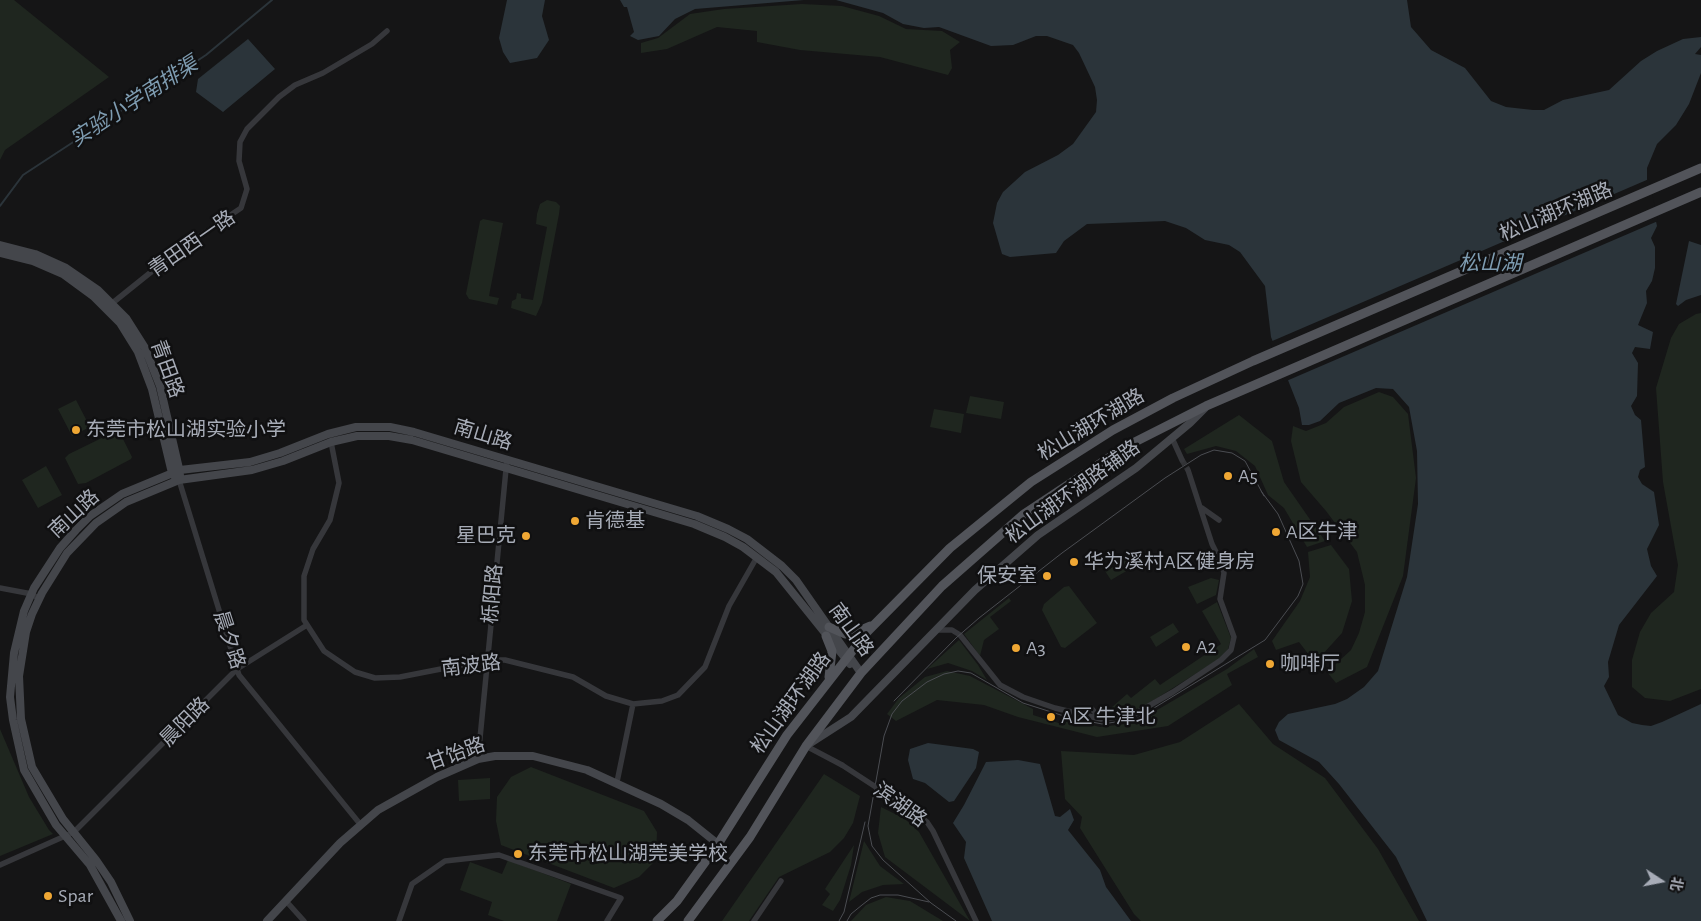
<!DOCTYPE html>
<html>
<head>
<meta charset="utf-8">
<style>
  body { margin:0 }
  #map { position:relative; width:1701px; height:921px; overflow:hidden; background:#151516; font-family:"Alegreya Sans","Noto Sans SC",sans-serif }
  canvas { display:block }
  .north { position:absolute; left:1636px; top:856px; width:50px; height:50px; -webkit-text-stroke:4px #101011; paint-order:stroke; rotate:101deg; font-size:14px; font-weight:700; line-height:20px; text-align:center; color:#a7acb7 }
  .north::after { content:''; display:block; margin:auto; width:18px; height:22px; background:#a7acb7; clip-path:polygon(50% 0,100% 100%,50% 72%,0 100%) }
</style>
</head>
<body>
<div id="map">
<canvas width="1701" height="921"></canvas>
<div class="north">北</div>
</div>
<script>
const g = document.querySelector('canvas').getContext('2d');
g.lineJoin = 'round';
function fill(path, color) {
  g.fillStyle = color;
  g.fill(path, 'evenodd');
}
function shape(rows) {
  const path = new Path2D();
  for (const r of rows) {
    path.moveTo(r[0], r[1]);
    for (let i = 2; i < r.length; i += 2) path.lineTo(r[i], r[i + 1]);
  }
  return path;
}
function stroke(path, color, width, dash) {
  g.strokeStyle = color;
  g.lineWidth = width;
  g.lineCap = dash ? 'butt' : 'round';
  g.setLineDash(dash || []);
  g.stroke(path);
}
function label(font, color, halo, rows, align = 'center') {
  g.font = font + ' "Alegreya Sans","Noto Sans SC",sans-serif';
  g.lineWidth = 5;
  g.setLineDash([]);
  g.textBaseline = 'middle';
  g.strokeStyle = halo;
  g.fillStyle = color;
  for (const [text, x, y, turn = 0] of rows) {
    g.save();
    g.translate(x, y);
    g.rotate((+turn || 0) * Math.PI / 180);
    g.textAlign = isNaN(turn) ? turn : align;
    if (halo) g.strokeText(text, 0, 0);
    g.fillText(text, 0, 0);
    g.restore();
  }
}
fill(shape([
  [0,0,14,0,109,77,5,150,0,160],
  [802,4,842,6,879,16,906,29,942,31,960,42,950,50,952,68,948,75,880,57,800,50,757,42,757,31,717,27,667,49,641,53,641,43,658,38,690,14,724,9],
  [547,200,556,202,560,206,559,214,542,303,536,316,511,308,512,301,516,299,517,293,521,294,521,298,533,300,547,227,536,224,537,214,540,204],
  [483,219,503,223,489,296,499,298,497,305,469,299,466,294,480,221],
  [1701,313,1701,689,1670,701,1645,698,1632,687,1632,660,1640,632,1651,613,1674,592,1678,565,1663,482,1656,388,1671,338,1679,324,1696,314],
  [1379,392,1393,397,1408,414,1416,478,1403,576,1367,667,1336,683,1327,672,1351,650,1359,633,1365,612,1365,585,1357,552,1326,511,1301,482,1291,441,1293,426,1306,431,1326,423,1344,407],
  [970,396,1004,402,1001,419,966,413],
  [76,400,90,427,72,436,58,409],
  [934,409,964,414,961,433,930,427],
  [1239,415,1272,441,1284,482,1325,541,1307,547,1284,508,1268,495,1255,466,1236,451,1216,446,1187,454,1184,449],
  [116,431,119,431,132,457,131,459,86,483,78,484,65,458,69,454],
  [46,466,62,495,38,508,22,480],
  [1331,545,1349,569,1352,601,1342,633,1322,655,1309,655,1299,642,1276,650,1272,641,1300,601,1310,577,1308,552],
  [1130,556,1135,566,1111,580,1105,571],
  [1211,578,1219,580,1216,595,1197,604,1188,587],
  [1069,586,1097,623,1065,648,1061,647,1042,610,1044,604,1064,587],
  [1009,598,1011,601,990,617,999,629,984,640,980,656,964,634],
  [1217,602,1231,638,1228,649,1219,659,1146,705,1132,711,1104,714,1127,694,1131,698,1155,679,1160,685,1221,644,1202,611],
  [1173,623,1179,632,1156,647,1150,637],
  [959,640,978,665,987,680,972,671,948,663,927,669],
  [1254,649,1258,657,1227,674,1232,685,1168,726,1097,737,1018,717,984,705,937,700,896,721,887,714,899,698,925,677,947,671,970,676,1033,709,1033,715,1065,725,1067,719,1100,727,1135,723,1227,669],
  [1239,704,1273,744,1325,778,1378,849,1419,921,1141,921,1134,914,1080,828,1082,817,1065,799,1061,751,1134,755,1180,742],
  [0,729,29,797,49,830,53,834,0,856],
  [531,767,644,811,657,832,656,860,639,877,614,888,501,845,496,821,497,797,511,777],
  [824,774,860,796,853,823,844,838,830,852,779,877,749,921,722,921],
  [490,778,490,799,459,801,458,780],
  [881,807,905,819,919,832,970,921,885,857,878,833],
  [864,841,880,866,904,884,883,885,862,892,849,902],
  [854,845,851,865,840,900,833,911,822,905,830,894,825,889],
  [508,860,571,884,557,921,504,921,488,915,492,902,460,890,470,862,502,874],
  [886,897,910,901,943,921,851,921,866,905]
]), '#1f261f');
fill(shape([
  [507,0,545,0,542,16,549,40,537,58,510,63,503,52,499,38],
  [620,0,804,0,695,9,675,19,659,36,638,40,630,36,634,32,627,7,624,7],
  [836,0,1407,0,1411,27,1431,50,1465,68,1491,101,1506,107,1533,110,1544,110,1563,100,1609,90,1641,61,1657,51,1683,39,1701,37,1701,47,1695,54,1701,55,1701,73,1689,104,1676,125,1657,144,1647,168,1647,179,1657,226,1651,238,1655,247,1655,268,1652,281,1646,291,1647,303,1638,325,1653,332,1650,349,1635,347,1632,353,1638,363,1637,396,1631,406,1635,415,1641,420,1645,467,1640,470,1638,477,1642,484,1654,492,1659,525,1647,549,1651,566,1657,576,1619,625,1608,662,1609,677,1604,686,1618,715,1632,723,1642,725,1651,726,1662,722,1701,704,1701,921,1427,921,1396,857,1339,784,1319,762,1279,740,1275,730,1279,722,1288,714,1335,704,1347,699,1364,687,1378,671,1407,577,1418,504,1417,451,1409,407,1393,389,1376,388,1339,403,1320,421,1309,425,1302,425,1299,408,1271,337,1265,286,1240,252,1229,245,1205,240,1186,228,1165,221,1087,224,1064,241,1056,253,1010,257,1002,254,993,223,997,203,1003,192,1025,172,1058,155,1073,144,1096,112,1097,100,1095,87,1079,53,1073,45,1047,36,1036,36,1013,45,991,46,939,27,924,28,903,24,883,13],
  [248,39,275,69,223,112,196,92,198,79],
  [1689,241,1701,245,1701,295,1686,300,1678,306,1676,304],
  [928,743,973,749,979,752,976,768,954,801,949,802,925,783,913,779,908,760,910,749],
  [1018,760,1040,764,1055,816,1060,817,1070,809,1074,820,1068,830,1100,870,1106,887,1131,921,992,921,964,858,966,842,953,823,964,805,986,762]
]), '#2b343a');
fill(shape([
  [1649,179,1658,221,1284,382,1270,342]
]), '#151516');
stroke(shape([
  [0,206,23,175,206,55,272,0]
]), '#2b343a', 2);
stroke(shape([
  [1182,460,1188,470]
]), '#323336', 5.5, [5.5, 3]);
stroke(shape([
  [110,305,176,252,241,208,247,189,239,161,240,142,247,129,279,97,295,85,323,73,372,44,387,31],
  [1172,438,1182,460],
  [331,442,339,483,330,520,313,549,304,576,304,620,324,651,355,672,375,678,400,677,487,660,505,660,573,677,606,696,633,704,662,701,678,695,705,667,729,606,757,557],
  [179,480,239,675,360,824],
  [1202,508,1219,520],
  [0,588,32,594,39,599],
  [936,630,952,630,960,635,1000,685,1023,697,1055,708,1101,719,1133,715,1173,692,1221,660,1231,650,1234,637,1220,599,1224,573,1222,564,1212,544,1188,470],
  [1092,709,1101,719],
  [806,746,842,765],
  [478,759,507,459],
  [617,782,633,704],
  [911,810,927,822,933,831,976,921],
  [0,865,74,832,237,669,307,625],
  [286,901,304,921],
  [399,921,412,884,445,861,499,855,621,898,607,921],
  [754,921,781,881]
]), '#36373b', 5.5);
stroke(shape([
  [0,245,35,254,66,268,98,290,126,318,145,348,160,386,180,473],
  [0,253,33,261,63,274,93,296,120,323,138,352,152,389,172,473,175,477],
  [809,744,851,717,975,590,1038,535,1136,468,1190,423,1205,408],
  [121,921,90,865,56,825,24,770,13,720,10,697,14,653,24,611,34,588,60,548,76,530,90,516,122,494,180,470,250,462,280,453,328,434,356,427,390,427,414,432,697,516,728,529,747,539,782,566,796,580,861,673],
  [130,921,111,882,96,860,63,819,32,767,21,719,19,676,26,632,32,614,42,593,67,553,96,523,126,502,179,480,252,470,283,461,331,442,357,436,389,436,412,440,694,524,725,537,743,547,776,572,850,664],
  [267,921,340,843,378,810,437,777,478,759,495,756,533,756,587,770,661,804,688,820,718,844]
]), '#44464b', 8);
stroke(shape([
  [829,627,845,634,854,633,870,626],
  [826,636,832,651,829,677],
  [657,921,677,901,718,844,787,735,868,631,950,548,1031,482,1113,430,1173,398,1253,361,1701,168],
  [688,921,750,837,806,746,861,673,942,586,1024,514,1125,447,1206,406,1701,192]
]), '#52545a', 9);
stroke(shape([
  [894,701,956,638,979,618,1062,553,1165,478,1201,455,1214,450,1232,453,1245,461,1264,496],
  [839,921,844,912,865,822],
  [847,921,851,914,862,905,871,898,880,895,898,895,929,902],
  [956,921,931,903,883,860,872,846,868,826,884,736,892,714,902,701,927,682,944,674,958,671,971,673,1023,703,1067,717,1102,724,1136,719,1265,640,1298,596,1303,584,1299,561,1278,514,1261,491]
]), '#4b4d52', 1);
stroke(shape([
  [842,765,911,810]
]), '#36373b', 5.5);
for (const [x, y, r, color] of [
  [76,430,5,"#efa734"],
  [1228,476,5,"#efa734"],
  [575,521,5,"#efa734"],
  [1276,532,5,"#efa734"],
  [526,536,5,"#efa734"],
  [1074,562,5,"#efa734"],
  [1047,576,5,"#efa734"],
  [1186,647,5,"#efa734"],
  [1016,648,5,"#efa734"],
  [1270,664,5,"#efa734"],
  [1051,717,5,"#efa734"],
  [518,854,5,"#efa734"],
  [48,896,5,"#efa734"]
]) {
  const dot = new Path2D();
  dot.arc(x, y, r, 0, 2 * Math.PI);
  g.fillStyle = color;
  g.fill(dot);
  stroke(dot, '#101011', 2);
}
label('20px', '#a7acb7', '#101011', [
  ["松山湖环湖路",1556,212,-23],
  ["青田西一路",192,244,-35],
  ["青田路",167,369,70],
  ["松山湖环湖路",1091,425,-31],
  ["南山路",483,435,17],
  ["松山湖环湖路辅路",1073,492,-36],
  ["南山路",74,514,-43],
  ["栎阳路",493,594,-85],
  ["南山路",851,630,54],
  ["晨夕路",229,640,72],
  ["南波路",471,666,-7],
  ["松山湖环湖路",791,703,-54],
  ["晨阳路",185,722,-45],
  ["甘饴路",456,754,-20],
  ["滨湖路",900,805,36]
]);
label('20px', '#a7acb7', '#101011', [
  ["东莞市松山湖实验小学",86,430],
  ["A5",1238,476],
  ["肯德基",585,521],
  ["A区牛津",1286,532],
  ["星巴克",516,536,"right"],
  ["华为溪村A区健身房",1084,562],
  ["保安室",1037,576,"right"],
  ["A2",1196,647],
  ["A3",1026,648],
  ["咖啡厅",1280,664],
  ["A区 牛津北",1061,717],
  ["东莞市松山湖莞美学校",528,854],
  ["Spar",58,896]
], 'left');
label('italic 21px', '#7e9cb1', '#101011', [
  ["实验小学南排渠",134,102,-33],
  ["松山湖",1490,264]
]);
</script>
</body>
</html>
